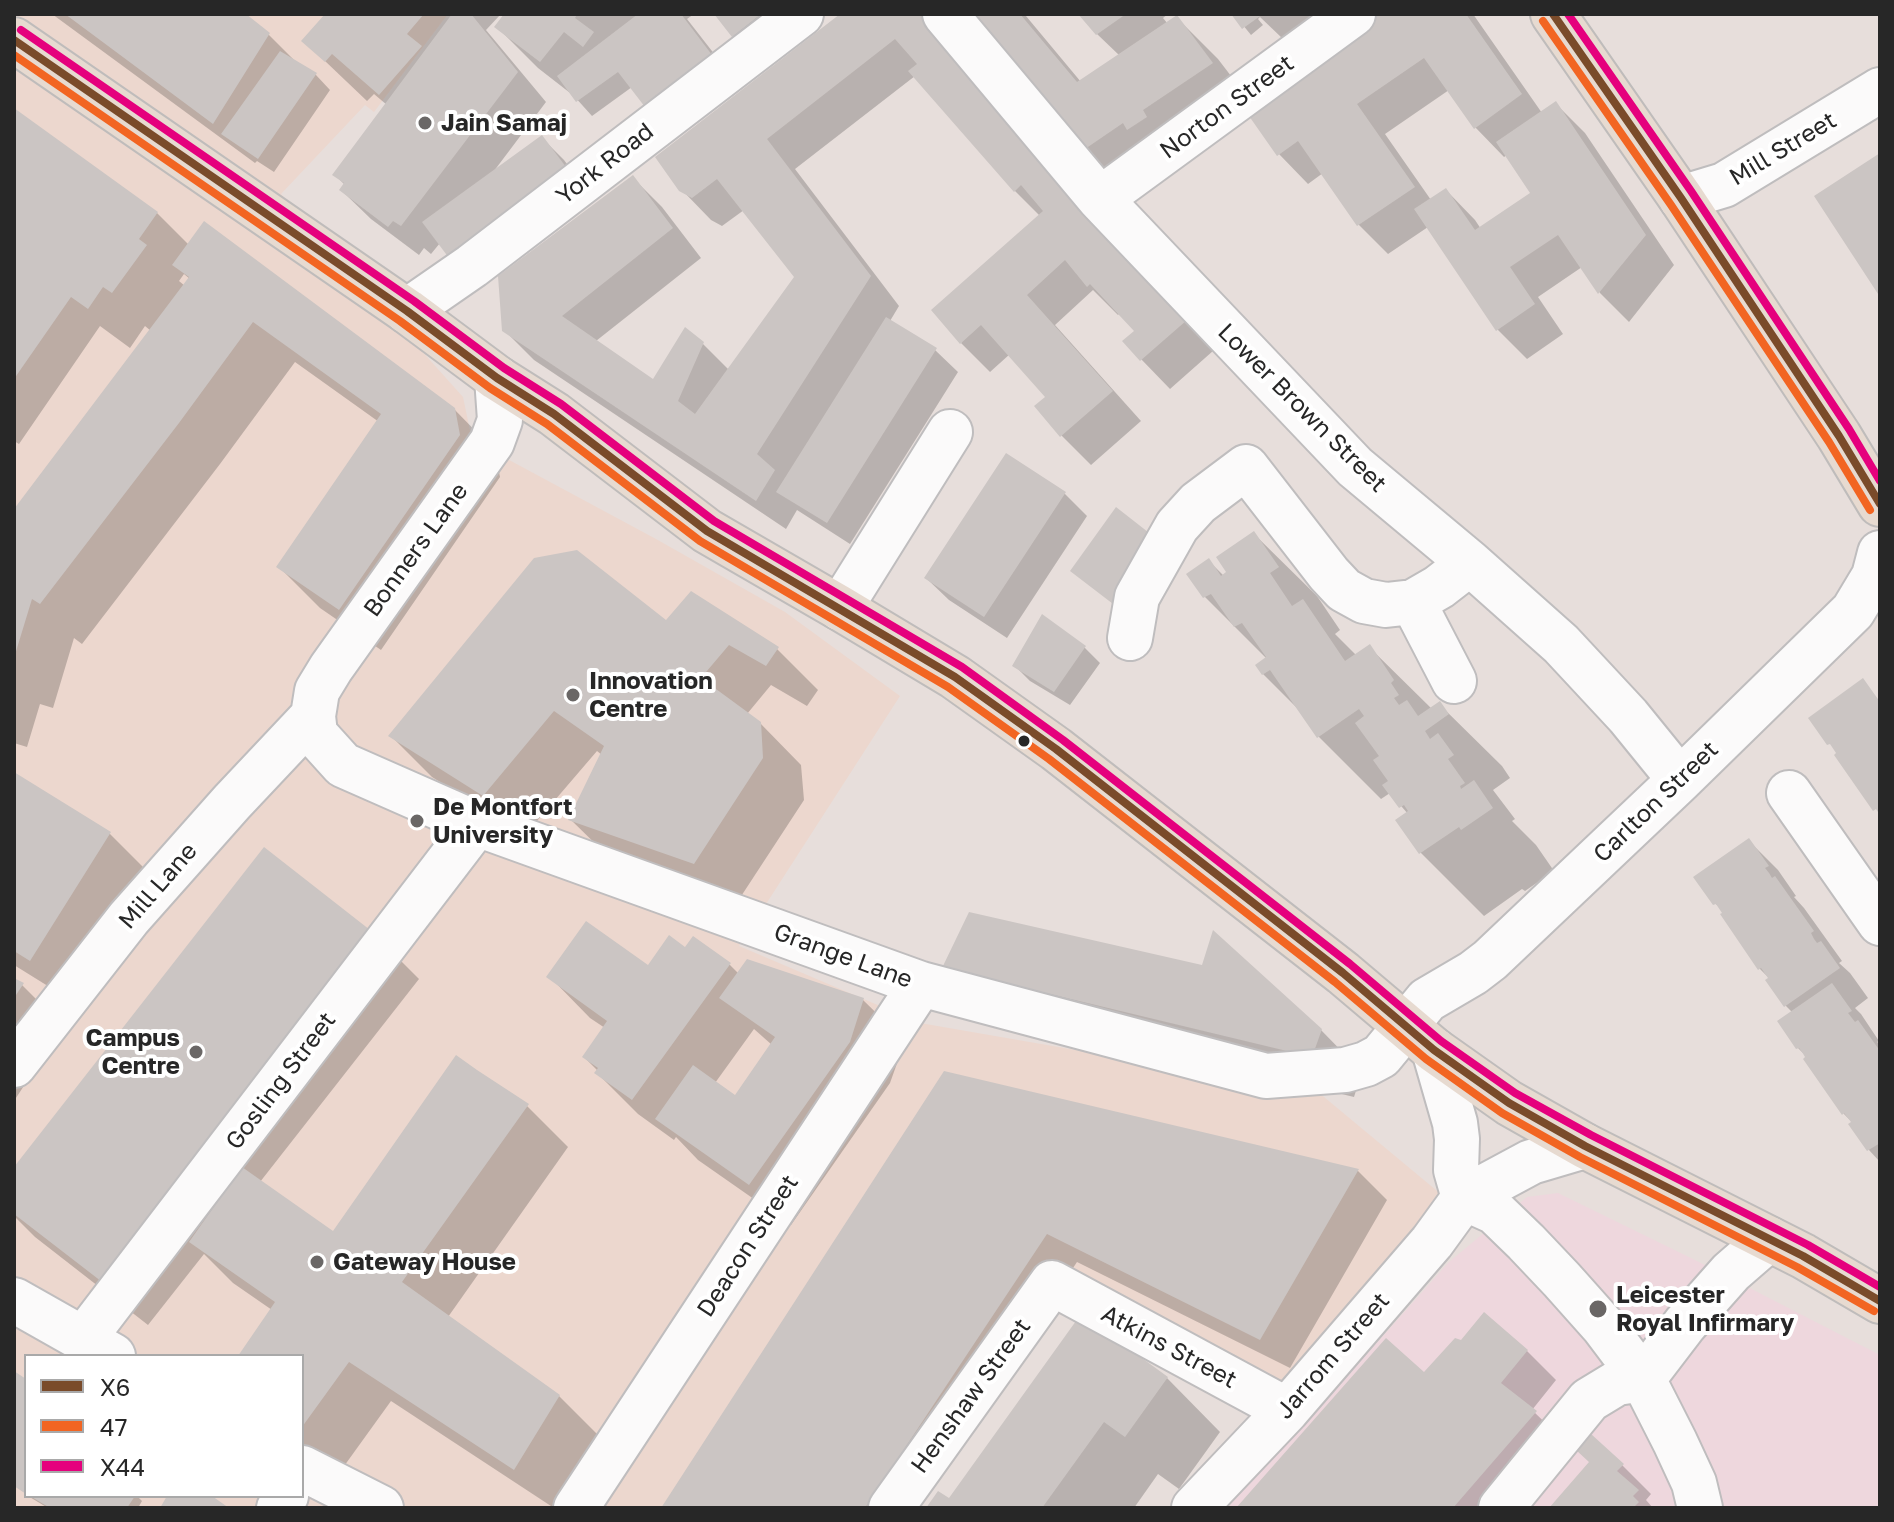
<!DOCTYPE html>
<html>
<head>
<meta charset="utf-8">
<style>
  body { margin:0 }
  #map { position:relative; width:1894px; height:1522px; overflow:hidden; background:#e7dedb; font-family:"Golos Text",sans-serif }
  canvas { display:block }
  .frame { position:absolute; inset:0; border:16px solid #272727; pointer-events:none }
  .legend { position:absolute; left:24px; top:1354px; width:280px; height:144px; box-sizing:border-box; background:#fff; border:2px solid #a9a9a9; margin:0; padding:10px 14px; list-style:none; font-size:24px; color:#272727 }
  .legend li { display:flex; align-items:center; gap:16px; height:40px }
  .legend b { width:40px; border:2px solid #a9a9a9 }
</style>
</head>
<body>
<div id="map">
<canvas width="1894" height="1522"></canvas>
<div class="frame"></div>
<ul class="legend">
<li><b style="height:10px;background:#7a4b2a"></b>X6</li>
<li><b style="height:10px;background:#f26522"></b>47</li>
<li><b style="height:10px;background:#e5007d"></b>X44</li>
</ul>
</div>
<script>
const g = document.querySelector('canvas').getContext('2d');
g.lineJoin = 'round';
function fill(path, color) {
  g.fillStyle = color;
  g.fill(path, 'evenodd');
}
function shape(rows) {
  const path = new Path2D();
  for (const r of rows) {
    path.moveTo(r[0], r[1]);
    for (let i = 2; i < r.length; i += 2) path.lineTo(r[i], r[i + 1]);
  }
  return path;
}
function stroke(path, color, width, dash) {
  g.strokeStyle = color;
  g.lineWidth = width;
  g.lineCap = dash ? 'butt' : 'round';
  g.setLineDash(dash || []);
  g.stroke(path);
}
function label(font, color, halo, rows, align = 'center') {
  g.font = font + ' "Golos Text",sans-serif';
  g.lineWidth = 8;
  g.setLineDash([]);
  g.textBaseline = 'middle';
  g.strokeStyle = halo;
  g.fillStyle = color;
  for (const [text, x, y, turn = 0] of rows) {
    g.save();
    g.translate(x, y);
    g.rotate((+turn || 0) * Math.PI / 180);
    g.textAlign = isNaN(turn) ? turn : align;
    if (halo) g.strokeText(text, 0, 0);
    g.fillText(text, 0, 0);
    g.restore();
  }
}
fill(shape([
  [14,14,448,14,374,112,365,105,281,194,463,397,472,440,656,539,785,612,900,696,739,946,920,1023,1318,1092,1442,1195,1282,1384,1052,1284,883,1508,14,1508],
  [26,1356,302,1356,302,1496,26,1496]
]), '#ecd7ce');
fill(shape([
  [1558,1193,1695,1260,1880,1355,1880,1508,1222,1508,1307,1421,1449,1262,1527,1197]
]), '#eed7dd');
fill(shape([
  [52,14,243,14,269,35,299,65,316,75,330,90,274,172,257,161,255,163],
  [328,14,501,14,486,30,546,102,494,171,542,138,564,160,590,194,440,243,431,254,424,248,419,255,371,219,341,190,345,185,334,174,387,105,374,94,367,101,304,41],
  [507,14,694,14,687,19,733,78,632,87,592,116,574,96,538,68,497,27],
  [717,14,811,14,755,57,733,35],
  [843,14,933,14,1222,343,1170,389,1141,359,1137,331,1120,313,1118,315,1093,290,1055,325,1141,421,1091,465,1062,436,1037,407,1048,397,1010,354,990,372,961,343,1040,216,1015,191,915,76,795,169,899,306,890,321,935,350,958,372,850,544,797,510,786,529,534,360,504,330,633,178,662,207,701,258,596,341,654,382,702,343,729,370,797,277,744,210,722,226,711,220,681,189],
  [966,14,1030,14,1026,16,1081,82,1120,56,1097,34,1081,14,1168,14,1163,18,1168,24,1177,18,1218,59,1251,102,1378,14,1473,14,1542,113,1556,104,1585,133,1674,265,1629,322,1600,293,1582,267,1538,297,1563,334,1527,359,1498,330,1428,227,1388,254,1359,225,1323,173,1308,184,1279,154,1247,109,1124,191,1083,150],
  [1449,90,1475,127,1504,157,1507,155,1533,193,1481,229,1475,220,1446,190,1431,200,1385,134],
  [1234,14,1316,14,1282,38,1260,17,1258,19,1263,25,1251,35],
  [14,110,157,213,189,245,454,409,495,451,500,477,381,650,320,608,279,567,379,422,295,362,220,464,82,644,74,638,53,708,40,704,27,747,14,743,14,512,151,331,145,326,130,348,100,326,19,444,14,441],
  [184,274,190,279,185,286,179,281],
  [1006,456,1065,494,1087,516,1007,638,949,600,926,578],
  [1254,534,1317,596,1340,630,1335,634,1356,655,1369,647,1432,709,1439,704,1502,766,1510,778,1493,790,1515,819,1512,821,1536,845,1554,871,1525,891,1522,889,1484,916,1421,853,1398,821,1408,814,1390,793,1381,799,1318,736,1303,714,1263,674,1267,659,1205,597,1189,574,1209,561,1224,576],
  [1042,617,1085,648,1100,663,1070,705,1030,681,1015,666],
  [666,623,777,649,818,690,807,706,771,685,747,714,760,723,801,765,804,800,736,904,612,860,570,819,602,755,597,751,525,835,432,777,391,736],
  [14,774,109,833,150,874,72,1001,14,965],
  [1749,841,1778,870,1796,896,1794,897,1804,908,1842,961,1839,963,1850,973,1868,998,1855,1008,1861,1014,1879,1041,1877,1042,1880,1044,1880,1162,1869,1150,1851,1124,1853,1123,1843,1113,1808,1058,1798,1048,1793,1013,1786,1006,1768,980,1770,979,1760,969,1722,915,1725,913,1715,903],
  [378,938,419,979,260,1182,333,1233,527,1106,568,1147,448,1317,559,1396,600,1437,557,1508,554,1508,391,1401,329,1487,302,1467,302,1356,240,1356,272,1310,233,1283,204,1254,148,1325,35,1237,14,1216,14,1170],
  [685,950,730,965,739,974,863,1000,905,1041,890,1083,791,1225,698,1160,676,1137,674,1140,638,1114,597,1073,598,1071,584,1057,605,1028,590,1018,549,976,648,967],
  [754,1029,772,1045,736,1098,715,1083],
  [944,967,1321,1030,1362,1072,1354,1097,985,1008],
  [14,980,22,985,63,1026,14,1101],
  [945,1073,1358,1171,1387,1200,1290,1368,1077,1262,913,1508,664,1508],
  [1484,1315,1527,1351,1556,1380,1532,1410,1565,1442,1507,1508,1238,1508,1424,1374,1462,1343],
  [1167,1378,1220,1432,1179,1489,1158,1474,1134,1508,928,1508,956,1506],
  [1622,1465,1651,1494,1646,1500,1653,1508,1551,1508],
  [28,1496,137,1496,142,1501,138,1508,48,1508]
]), '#0003');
fill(shape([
  [65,14,246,14,270,33,213,124],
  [325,14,424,14,407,34,422,46,379,95,332,54,325,62,301,41],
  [452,14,471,14,518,72,401,226,393,221,388,227,339,190,344,183,332,175],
  [504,14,577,14,575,18,594,32,583,47,564,32,540,62,494,27],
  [638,14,681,14,712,55,645,107,618,72,576,102,557,76],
  [714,14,761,14,732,37],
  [840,14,928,14,1195,313,1140,361,1122,341,1134,331,1090,284,1087,287,1065,260,1027,295,1113,391,1060,437,1034,406,1045,397,981,325,960,344,931,310,1043,211,1021,185,1014,192,908,71,917,64,895,39,767,139,871,276,757,454,775,470,756,501,502,331,498,276,633,175,673,228,562,316,653,379,685,327,704,342,678,401,695,414,794,277,717,179,692,198,679,191,655,157],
  [963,14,1020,14,1077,82,1177,15,1213,63,1143,110,1147,117,1127,130,1123,123,1082,151],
  [1078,14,1126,14,1096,35],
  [1231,14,1263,14,1242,29],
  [1374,14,1466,14,1522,94,1474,129,1424,58,1357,104,1415,187,1357,226,1298,141,1277,156,1242,106],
  [280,51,317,73,258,159,221,134],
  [1556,101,1646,235,1598,294,1558,235,1510,267,1535,304,1496,331,1414,209,1446,188,1475,230,1530,193,1496,142],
  [14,108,158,212,139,239,147,245,112,293,103,287,88,309,71,297,14,379],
  [542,135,569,171,449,258,422,222],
  [1880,153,1880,297,1814,196],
  [204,221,455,408,460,435,339,610,276,567,381,414,253,322,179,423,40,604,32,599,14,658,14,509,189,277,172,265],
  [886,317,937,348,827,523,776,492],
  [1006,453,1066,492,984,617,924,578],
  [1116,507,1162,543,1117,607,1070,571],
  [1254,531,1279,567,1270,573,1292,606,1303,599,1345,661,1370,644,1394,680,1391,683,1399,695,1394,698,1399,705,1407,700,1418,716,1440,701,1449,714,1425,731,1430,739,1438,733,1454,755,1448,759,1465,783,1460,786,1461,789,1474,780,1493,808,1461,830,1459,827,1419,854,1395,820,1408,811,1404,805,1399,808,1382,785,1388,781,1373,760,1379,756,1355,723,1364,716,1359,709,1317,738,1270,670,1262,675,1255,665,1266,657,1242,623,1234,627,1211,594,1203,598,1186,574,1209,558,1221,576,1226,572,1216,557],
  [577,550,666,620,691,591,779,647,766,666,729,645,701,678,761,722,763,758,694,864,568,820,604,746,554,711,483,796,388,736,534,558],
  [1042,614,1086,646,1054,692,1012,666],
  [1863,678,1880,702,1880,815,1876,809,1873,811,1834,755,1836,753,1830,744,1827,745,1808,718],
  [14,772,111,832,30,961,14,951],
  [1749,838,1769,866,1765,868,1769,873,1772,878,1775,876,1814,931,1811,933,1814,939,1817,943,1821,941,1840,968,1784,1007,1765,980,1768,978,1761,968,1758,970,1720,914,1722,913,1716,904,1713,905,1693,877],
  [264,847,379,937,106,1285,14,1214,14,1167],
  [969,912,1202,965,1213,930,1322,1029,1312,1057,942,968],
  [586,921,648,965,669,935,685,947,693,936,731,963,632,1100,594,1073,598,1068,582,1057,607,1021,546,977],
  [747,959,864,998,850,1042,749,1185,655,1119,693,1065,735,1095,775,1037,719,998],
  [14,978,24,983,14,998],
  [1832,983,1852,1011,1848,1013,1855,1022,1858,1020,1880,1051,1880,1143,1867,1151,1848,1124,1851,1122,1844,1113,1842,1115,1803,1059,1805,1057,1802,1052,1799,1048,1796,1049,1777,1021],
  [456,1055,477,1070,529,1104,402,1282,560,1395,514,1470,349,1362,302,1427,302,1356,238,1356,275,1302,189,1242,242,1167,333,1231],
  [944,1071,1359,1169,1260,1340,1047,1234,865,1508,661,1508],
  [1484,1312,1528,1350,1501,1383,1537,1411,1453,1508,1236,1508,1386,1338,1424,1372,1455,1338,1461,1340],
  [1081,1314,1168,1377,1125,1437,1104,1422,1042,1508,926,1508,938,1491,949,1498],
  [14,1371,26,1379,26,1494,14,1486],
  [1591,1434,1624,1464,1617,1471,1639,1490,1633,1496,1639,1502,1633,1508,1549,1508,1589,1462,1576,1450],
  [30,1496,135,1496,127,1508,50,1508],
  [167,1496,212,1496,229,1508,160,1508]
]), '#cbc5c3');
const minor = shape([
  [945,14,1100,199,1355,467,1470,563,1561,644,1628,716,1680,780],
  [1681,198,1724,185,1880,90],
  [1100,199,1353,14],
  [407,311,472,266,801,14],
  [497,378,500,420,492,442,331,668,317,691,313,716,315,734,343,765,477,824,921,984,1266,1076,1345,1070,1366,1064,1381,1056,1427,1000,1473,973,1490,960,1680,780,1853,611,1874,576,1880,553],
  [1413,602,1454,681],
  [840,608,950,432],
  [1130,638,1137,597,1177,526,1198,503,1246,467,1329,574,1344,590,1364,601,1386,605,1413,602,1439,587,1470,563],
  [1789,793,1880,923],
  [1434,1050,1455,1123,1457,1139,1456,1170,1464,1198],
  [14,1065,129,918,232,802,313,716],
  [1464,1198,1495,1212,1526,1242,1562,1280,1603,1326,1643,1379,1617,1383,1589,1400,1501,1508],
  [14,1300,113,1356],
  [84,1338,477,824],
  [302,1468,381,1508],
  [279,1508,286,1496],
  [576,1508,921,984],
  [891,1508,1052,1283,1287,1410],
  [1194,1508,1287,1410,1432,1242,1464,1198,1531,1162,1585,1146],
  [1700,1508,1694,1483,1675,1442,1643,1379,1685,1324,1731,1272,1769,1239]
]);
const major = shape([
  [1553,14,1681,198,1839,436,1880,504],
  [14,40,407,311,497,378,554,414,707,531,840,608,955,677,1056,749,1343,973,1434,1050,1509,1103,1585,1146,1803,1256,1880,1301]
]);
stroke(minor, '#bfbdbe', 48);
stroke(major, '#bfbcbb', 48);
stroke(minor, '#fbfafa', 44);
stroke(major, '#e7dad0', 44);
stroke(shape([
  [1553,14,1681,198,1839,436,1880,504],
  [14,40,407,311,497,378,554,414,707,531,955,677,1056,749,1343,973,1434,1050,1509,1103,1585,1146,1803,1256,1880,1301]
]), '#7a4b2a', 8);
stroke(shape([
  [1543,21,1671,205,1829,442,1870,510],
  [14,55,400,321,490,388,547,424,700,541,948,687,1049,759,1335,982,1426,1059,1502,1113,1580,1157,1797,1267,1874,1311]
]), '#f26522', 8);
stroke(shape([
  [1568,14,1691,191,1849,429,1880,481],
  [21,30,414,301,504,368,561,404,714,521,962,667,1063,740,1350,964,1441,1041,1515,1093,1591,1135,1808,1245,1880,1287]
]), '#e5007d', 8);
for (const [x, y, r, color] of [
  [425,123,8,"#6a6766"],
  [573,695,8,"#6a6766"],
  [1024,741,7,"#272727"],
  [417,821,8,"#6a6766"],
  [196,1052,8,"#6a6766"],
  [317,1262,8,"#6a6766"],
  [1598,1309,10,"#6a6766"]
]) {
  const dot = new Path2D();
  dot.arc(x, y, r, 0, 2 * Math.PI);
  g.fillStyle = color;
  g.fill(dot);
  stroke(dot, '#fff', 3);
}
label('24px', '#272727', '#fff', [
  ["Norton Street",1227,107,-36],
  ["Mill Street",1783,149,-31],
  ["York Road",605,164,-38],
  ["Lower Brown Street",1302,408,45],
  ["Bonners Lane",416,550,-54],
  ["Carlton Street",1656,802,-44],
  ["Mill Lane",158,886,-49],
  ["Grange Lane",843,956,20],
  ["Gosling Street",281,1081,-53],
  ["Deacon Street",748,1246,-57],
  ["Atkins Street",1169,1347,28],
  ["Jarrom Street",1333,1356,-49],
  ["Henshaw Street",971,1396,-54]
]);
label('bold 24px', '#272727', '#fff', [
  ["Jain Samaj",441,123],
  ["Innovation",589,681],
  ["Centre",589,709],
  ["De Montfort",433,807],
  ["University",433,835],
  ["Campus",180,1038,"right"],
  ["Centre",180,1066,"right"],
  ["Gateway House",333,1262],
  ["Leicester",1616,1295],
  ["Royal Infirmary",1616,1323]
], 'left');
</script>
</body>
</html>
